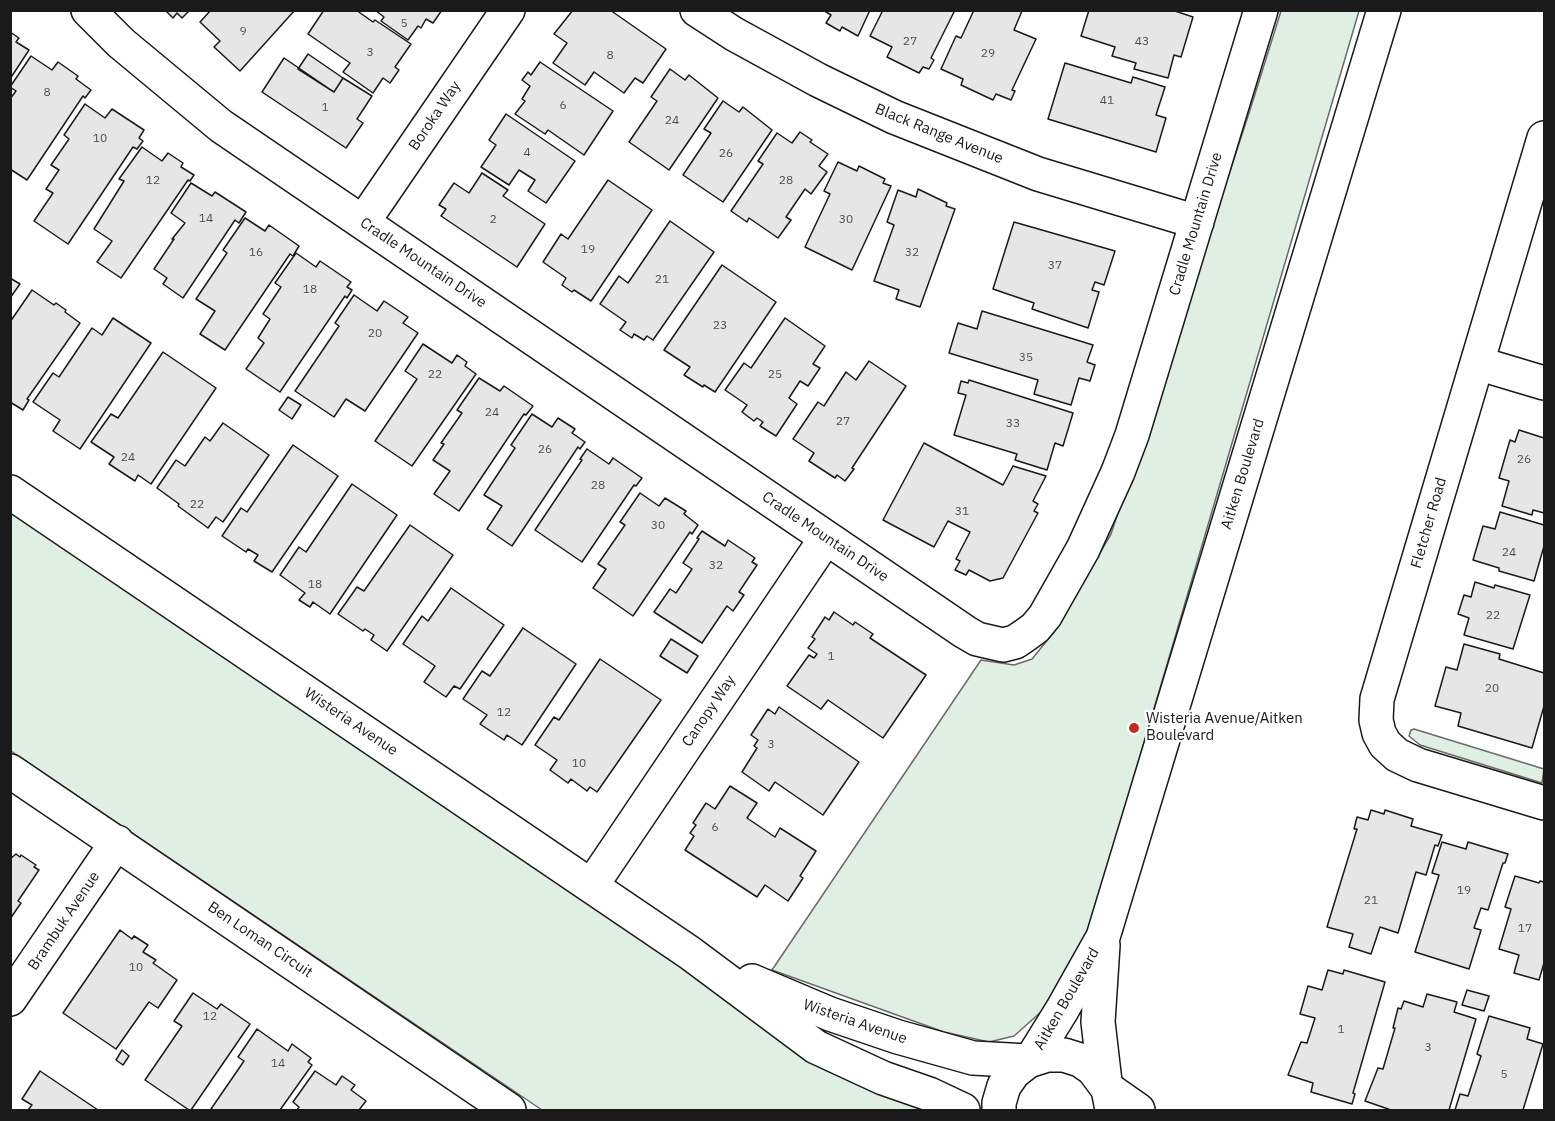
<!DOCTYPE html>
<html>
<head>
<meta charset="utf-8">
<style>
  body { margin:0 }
  #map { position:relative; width:1555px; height:1121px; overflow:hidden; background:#fff; font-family:"IBM Plex Sans",sans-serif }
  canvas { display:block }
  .frame { position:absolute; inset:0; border:12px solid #1a1a1a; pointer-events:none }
</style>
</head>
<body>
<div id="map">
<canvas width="1555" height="1121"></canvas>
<div class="frame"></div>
</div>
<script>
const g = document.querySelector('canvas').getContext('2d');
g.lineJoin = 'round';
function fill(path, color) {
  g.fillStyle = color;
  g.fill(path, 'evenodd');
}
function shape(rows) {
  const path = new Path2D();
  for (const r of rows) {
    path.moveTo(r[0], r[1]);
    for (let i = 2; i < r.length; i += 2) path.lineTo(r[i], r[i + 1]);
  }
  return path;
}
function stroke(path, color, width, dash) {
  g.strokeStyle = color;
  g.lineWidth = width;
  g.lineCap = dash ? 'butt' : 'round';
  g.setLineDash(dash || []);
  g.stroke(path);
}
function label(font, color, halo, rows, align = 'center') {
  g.font = font + ' "IBM Plex Sans",sans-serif';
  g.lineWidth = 4.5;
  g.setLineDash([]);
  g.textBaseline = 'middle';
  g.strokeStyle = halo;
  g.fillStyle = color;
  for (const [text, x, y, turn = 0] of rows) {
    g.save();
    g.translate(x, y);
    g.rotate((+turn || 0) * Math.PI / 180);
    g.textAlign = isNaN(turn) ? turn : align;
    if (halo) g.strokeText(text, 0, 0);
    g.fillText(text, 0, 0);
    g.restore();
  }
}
const green = shape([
  [1281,11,1359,11,1089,930,1042,1011,1014,1036,989,1042,944,1032,772,970,981,660,1014,665,1032,659,1054,632,1111,534,1250,110,1281,11],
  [10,512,935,1110,542,1110,11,751,10,512],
  [1414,729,1544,769,1542,783,1420,745,1409,736,1411,730,1414,729]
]);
fill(green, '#e0efe3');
stroke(green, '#6a6a6a', 1.5);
const building = shape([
  [165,10,190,10,182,18,177,13,173,18,165,10],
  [211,10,295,10,240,71,214,47,220,41,200,22,211,10],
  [324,10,356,10,373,22,375,20,411,44,395,67,399,70,390,83,383,78,373,93,343,72,350,63,308,34,324,10],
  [375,10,442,10,433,23,426,19,421,28,418,26,408,40,381,21,384,17,375,10],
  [573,10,610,10,666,49,643,83,635,78,624,93,594,72,585,85,553,63,567,43,554,34,573,10],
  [823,10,870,10,858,36,842,27,840,31,826,23,831,15,823,10],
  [883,10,955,10,931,58,934,60,929,69,923,67,919,73,887,57,892,47,870,36,883,10],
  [974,10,1021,10,1022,11,1014,30,1036,39,1012,90,1015,91,1011,100,996,94,993,100,961,85,963,79,941,69,956,36,961,38,974,10],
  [1089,10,1172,10,1193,17,1181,57,1174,55,1168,78,1134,69,1136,63,1112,56,1115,47,1081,36,1089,10],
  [10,32,19,38,16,42,29,50,10,79,10,32],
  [308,54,343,78,334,92,298,69,308,54],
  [31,56,52,70,58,62,78,76,76,79,91,90,85,98,83,96,27,180,10,169,10,99,16,91,10,87,31,56],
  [284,58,334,92,343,78,372,96,357,119,363,123,346,148,262,92,284,58],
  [540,62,613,111,584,155,548,130,545,134,515,114,525,101,522,99,530,86,522,80,528,72,531,75,540,62],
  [1065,63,1131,83,1133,77,1165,87,1156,115,1166,118,1156,152,1048,119,1065,63],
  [670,69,685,80,689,75,718,98,669,170,629,142,657,101,651,97,670,69],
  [723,101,739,112,743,107,772,130,723,202,683,175,711,133,704,129,723,101],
  [85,104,105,118,112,109,144,130,139,138,143,141,137,149,133,147,68,244,34,221,53,193,46,189,59,170,51,165,69,139,64,135,85,104],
  [506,114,575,161,546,203,528,191,535,180,519,170,509,185,481,167,496,145,489,140,506,114],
  [800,132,812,140,810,142,828,154,819,166,827,172,811,194,805,189,786,217,791,220,778,238,749,218,747,222,731,211,763,164,758,161,777,133,792,143,800,132],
  [142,147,162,161,168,153,183,163,181,167,194,175,190,181,188,180,121,278,97,262,112,241,94,229,124,181,119,179,142,147],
  [838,162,857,171,859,166,885,179,883,183,891,186,852,270,805,247,830,194,824,191,838,162],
  [482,173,508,190,503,196,545,224,517,267,441,216,446,209,439,205,454,183,469,193,482,173],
  [608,180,652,210,591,301,574,290,572,292,562,285,566,278,543,262,561,234,568,239,608,180],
  [191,183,212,196,215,192,246,212,239,223,235,220,183,298,163,284,167,278,154,269,174,239,172,239,185,223,171,213,191,183],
  [918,189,947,203,946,206,955,209,920,307,896,299,899,290,874,281,894,225,887,222,898,190,916,197,918,189],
  [245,218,265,231,269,225,299,246,293,256,290,254,225,350,200,334,215,311,196,299,227,253,223,250,245,218],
  [670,221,714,252,653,340,647,336,644,340,634,334,632,338,620,330,626,322,600,304,619,276,628,283,670,221],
  [1014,222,1115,251,1104,285,1095,282,1092,290,1099,292,1088,328,1032,309,1034,303,993,289,1014,222],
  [296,253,316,267,320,261,351,282,347,287,352,290,347,298,345,296,280,392,246,369,264,343,258,338,270,319,263,314,281,287,275,283,296,253],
  [722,265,776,302,715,392,704,385,703,387,684,375,690,367,664,350,722,265],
  [10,278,20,284,10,298,10,278],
  [32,290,54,305,56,303,66,310,65,312,80,323,27,399,29,400,23,410,10,402,10,322,32,290],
  [354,295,377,311,384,301,408,317,403,323,418,333,365,411,346,399,334,417,295,391,339,326,335,323,354,295],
  [982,311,1093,345,1087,362,1095,365,1090,381,1079,378,1071,405,1034,394,1038,380,949,353,958,323,977,329,982,311],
  [113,318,151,343,80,449,53,431,60,420,33,402,53,373,59,377,92,328,102,335,113,318],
  [785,318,825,346,813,364,820,368,808,386,800,381,789,398,797,404,776,436,760,426,763,422,757,418,754,421,742,412,747,405,725,390,744,363,751,368,785,318],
  [423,344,452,363,457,355,467,362,465,366,476,374,412,466,375,441,417,379,405,371,423,344],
  [163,352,216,388,151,484,138,475,135,481,109,464,114,457,91,442,111,414,118,418,163,352],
  [869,361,906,386,852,468,854,469,845,481,837,475,835,478,809,461,814,453,793,439,818,402,824,406,846,372,856,380,869,361],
  [479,378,500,391,504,386,533,406,526,415,524,414,459,511,434,494,450,471,433,460,444,444,441,443,462,413,457,410,479,378],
  [969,380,1073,413,1063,446,1055,443,1047,470,1015,460,1017,454,954,435,966,395,958,393,961,381,968,383,969,380],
  [288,397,301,405,292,419,279,410,288,397],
  [532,414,552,427,558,418,575,429,572,433,585,442,580,449,578,447,512,546,487,529,502,506,484,495,515,448,511,445,532,414],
  [223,423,269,455,223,522,216,517,208,528,178,506,179,504,157,488,176,460,185,466,205,437,210,441,223,423],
  [1519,430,1544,438,1544,513,1533,510,1532,515,1502,506,1509,481,1499,478,1510,440,1515,442,1519,430],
  [924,443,1003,485,1013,466,1046,476,1033,501,1038,504,1034,511,1038,513,1003,578,990,581,969,570,966,575,955,570,960,561,956,559,970,532,948,521,934,547,883,520,924,443],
  [293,445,338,476,272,572,254,561,258,555,248,549,246,552,222,536,241,508,247,512,293,445],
  [587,449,609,464,613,458,642,478,636,486,634,485,582,562,535,530,582,460,580,459,587,449],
  [352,484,397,515,330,614,313,602,310,607,299,600,305,593,280,575,299,547,306,552,352,484],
  [640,493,659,506,665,498,686,511,684,514,698,525,692,534,690,532,633,616,593,588,606,569,598,564,625,525,620,522,640,493],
  [1500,512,1544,525,1544,546,1534,581,1499,571,1499,568,1473,560,1483,526,1495,529,1500,512],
  [410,525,453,555,387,651,371,640,374,635,365,629,363,631,338,614,357,587,364,591,410,525],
  [702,531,725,546,728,540,755,558,752,562,757,565,739,592,744,595,733,611,727,606,702,643,654,612,670,589,676,593,692,569,683,563,699,539,697,538,702,531],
  [1475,582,1494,588,1495,585,1530,595,1513,649,1464,635,1469,618,1458,614,1464,595,1471,597,1475,582],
  [451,588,504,625,460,689,454,686,446,697,424,682,435,666,403,644,422,616,428,621,451,588],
  [834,612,853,625,855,622,873,634,870,638,926,675,883,738,828,700,821,709,787,686,809,655,814,658,817,654,808,648,815,639,812,637,825,617,829,620,834,612],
  [523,628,576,664,522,745,507,735,504,740,480,724,487,715,463,699,482,671,490,676,523,628],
  [671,639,698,656,687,673,660,656,671,639],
  [1464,644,1500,654,1499,659,1544,673,1544,706,1532,748,1458,726,1461,713,1435,706,1446,667,1457,670,1464,644],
  [600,659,661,700,597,792,590,787,587,791,571,779,568,783,550,770,557,760,535,745,554,717,559,720,600,659],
  [779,707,859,762,823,815,775,782,769,791,742,772,757,748,754,746,758,740,751,735,768,709,775,714,779,707],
  [730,786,757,803,747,818,775,837,780,828,816,851,800,876,803,878,788,901,765,885,757,897,685,850,694,836,690,833,696,825,693,823,706,803,715,809,730,786],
  [1371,810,1384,814,1385,810,1413,819,1411,826,1442,835,1438,846,1435,845,1426,875,1416,872,1398,933,1380,927,1371,954,1349,947,1353,934,1327,927,1357,829,1354,829,1357,817,1368,820,1371,810],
  [1442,842,1466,849,1468,842,1508,854,1505,863,1503,863,1488,910,1481,908,1474,928,1481,930,1469,969,1415,952,1439,875,1432,873,1442,842],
  [16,854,20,857,21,855,36,865,34,867,39,870,18,901,21,903,10,919,10,859,16,854],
  [1515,876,1539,883,1540,881,1544,882,1544,963,1539,980,1514,973,1519,955,1499,949,1511,909,1505,907,1515,876],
  [120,930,132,939,134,936,148,945,143,952,156,960,153,963,177,980,158,1008,149,1002,116,1049,63,1013,120,930],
  [1328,970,1343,974,1344,970,1385,982,1353,1093,1355,1094,1352,1104,1311,1092,1313,1083,1288,1075,1301,1042,1307,1043,1315,1018,1300,1014,1308,986,1322,990,1328,970],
  [1467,990,1489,996,1484,1011,1462,1005,1467,990],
  [193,993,217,1009,221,1004,250,1024,191,1110,189,1110,145,1080,182,1026,174,1021,193,993],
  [1427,994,1457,1002,1454,1012,1476,1019,1449,1110,1391,1110,1365,1101,1378,1068,1383,1069,1395,1028,1393,1028,1398,1008,1401,1009,1404,1001,1423,1007,1427,994],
  [1489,1016,1530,1028,1527,1039,1543,1044,1523,1110,1455,1110,1460,1094,1468,1096,1481,1056,1477,1054,1489,1016],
  [257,1029,288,1051,292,1044,311,1058,308,1062,312,1065,280,1110,213,1110,211,1109,244,1061,238,1057,257,1029],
  [122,1050,129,1056,123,1065,116,1060,122,1050],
  [40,1071,98,1110,28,1110,32,1105,22,1099,40,1071],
  [315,1071,336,1085,342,1076,355,1085,351,1090,366,1101,359,1110,297,1110,299,1107,293,1102,315,1071]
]);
fill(building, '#e6e6e6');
stroke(building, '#1a1a1a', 1.5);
const minor = shape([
  [88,10,121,43,221,126,965,632,977,639,1003,645,1015,642,1024,636,1035,628,1045,616,1083,549,1118,472,1132,435,1261,10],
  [697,10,734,34,818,80,894,117,1038,174,1197,222],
  [1544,138,1377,699,1376,720,1379,733,1385,744,1397,755,1418,765,1544,803],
  [363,222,508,10],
  [1477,363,1544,383],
  [10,492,690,953,816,1047,883,1078,929,1094,963,1110],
  [10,771,509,1110],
  [592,885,826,538],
  [752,981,830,1014,898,1037,973,1058,1028,1061],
  [10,999,117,842],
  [1108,1089,1138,1110]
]);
const major = shape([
  [1103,945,1098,1022,1105,1082],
  [1031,1060,1062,1010,1103,937,1384,10],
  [999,1110,999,1103,1004,1086,1014,1072,1028,1061,1047,1055,1064,1055,1080,1060,1093,1069,1108,1089,1112,1110]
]);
stroke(minor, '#1a1a1a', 36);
stroke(major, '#1a1a1a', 36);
stroke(minor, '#fff', 33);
stroke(major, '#fff', 33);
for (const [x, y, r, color] of [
  [1134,728,6,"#c62828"]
]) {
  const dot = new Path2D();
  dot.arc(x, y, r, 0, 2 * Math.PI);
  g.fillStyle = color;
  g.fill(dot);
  stroke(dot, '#fff', 2);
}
label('12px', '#4d4d4d', null, [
  ["5",404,24],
  ["9",243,32],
  ["27",910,42],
  ["43",1142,42],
  ["3",370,53],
  ["29",988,54],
  ["8",610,56],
  ["8",47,93],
  ["41",1107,101],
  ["6",563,106],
  ["1",325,108],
  ["24",672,121],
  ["10",100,139],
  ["4",527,153],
  ["26",726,154],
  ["12",153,181],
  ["28",786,181],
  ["14",206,219],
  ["2",493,220],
  ["30",846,220],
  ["19",588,250],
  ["16",256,253],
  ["32",912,253],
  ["37",1055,266],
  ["21",662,280],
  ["18",310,290],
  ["23",720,326],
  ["20",375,334],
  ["35",1026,358],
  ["22",435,375],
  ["25",775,375],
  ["24",492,413],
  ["27",843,422],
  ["33",1013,424],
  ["26",545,450],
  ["24",128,458],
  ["26",1524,460],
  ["28",598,486],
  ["22",197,505],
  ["31",962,512],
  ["30",658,526],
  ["24",1509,553],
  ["32",716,566],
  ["18",315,585],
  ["22",1493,616],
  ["1",831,657],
  ["20",1492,689],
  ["12",504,713],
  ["3",771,745],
  ["10",579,764],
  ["6",715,828],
  ["19",1464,891],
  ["21",1371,901],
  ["17",1525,929],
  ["10",136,968],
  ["12",210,1017],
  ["1",1341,1030],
  ["3",1428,1048],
  ["14",278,1064],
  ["5",1504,1075]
]);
label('15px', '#1a1a1a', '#fff', [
  ["Boroka Way",435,116,-56],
  ["Black Range Avenue",939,134,22],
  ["Cradle Mountain Drive",1196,224,-73],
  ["Cradle Mountain Drive",423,263,34],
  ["Aitken Boulevard",1243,474,-73],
  ["Fletcher Road",1429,523,-74],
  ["Cradle Mountain Drive",825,537,34],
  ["Canopy Way",709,711,-56],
  ["Wisteria Avenue",351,722,34],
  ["Brambuk Avenue",64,921,-56],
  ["Ben Loman Circuit",260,940,34],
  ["Aitken Boulevard",1067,999,-60],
  ["Wisteria Avenue",855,1022,19]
]);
label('15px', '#1a1a1a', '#fff', [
  ["Wisteria Avenue/Aitken",1146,719],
  ["Boulevard",1146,736]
], 'left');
</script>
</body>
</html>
